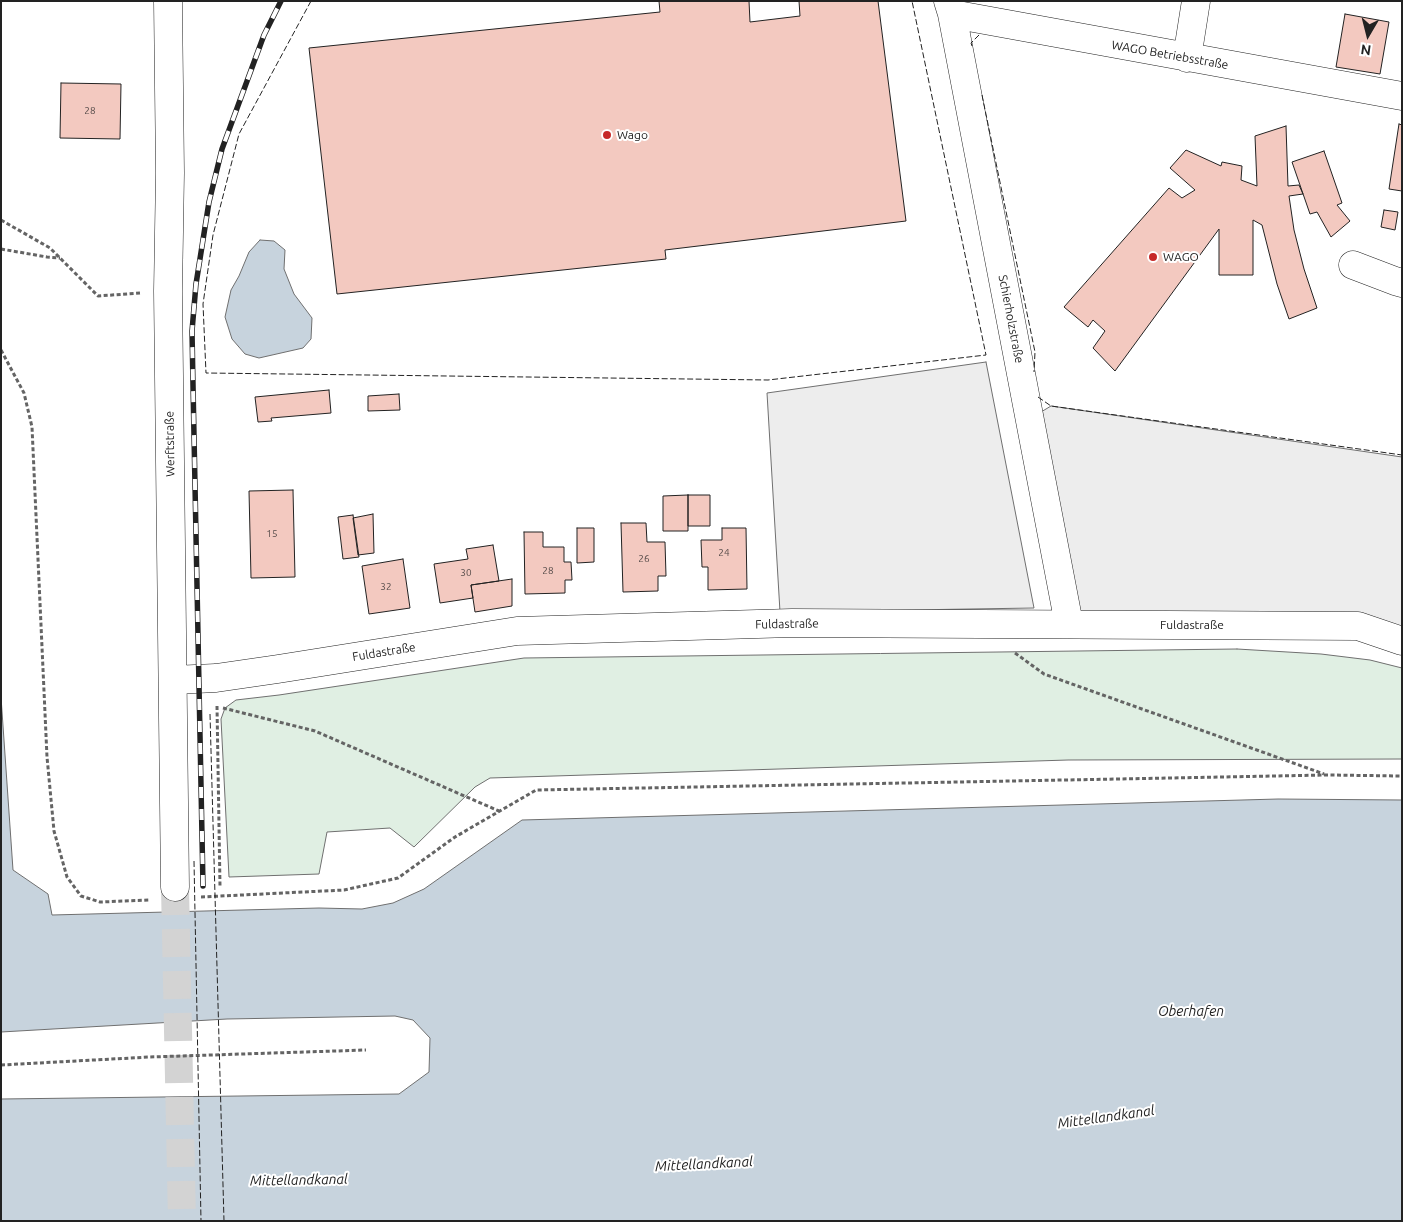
<!DOCTYPE html>
<html>
<head>
<meta charset="utf-8">
<style>
  body { margin:0 }
  #map { position:relative; width:1403px; height:1222px; overflow:hidden; background:#fff; font-family:Ubuntu,sans-serif }
  canvas { display:block }
  .frame { position:absolute; inset:0; border:2px solid #222; pointer-events:none }
  .north { position:absolute; left:1343px; top:10px; width:50px; height:50px; -webkit-text-stroke:4px #fff; paint-order:stroke; rotate:188deg; font-size:14px; font-weight:700; line-height:20px; text-align:center; color:#222 }
  .north::after { content:''; display:block; margin:auto; width:18px; height:22px; background:#222; clip-path:polygon(50% 0,100% 100%,50% 72%,0 100%) }
</style>
</head>
<body>
<div id="map">
<canvas width="1403" height="1222"></canvas>
<div class="frame"></div>
<div class="north">N</div>
</div>
<script>
const g = document.querySelector('canvas').getContext('2d');
g.lineJoin = 'round';
function fill(path, color) {
  g.fillStyle = color;
  g.fill(path, 'evenodd');
}
function shape(rows) {
  const path = new Path2D();
  for (const r of rows) {
    path.moveTo(r[0], r[1]);
    for (let i = 2; i < r.length; i += 2) path.lineTo(r[i], r[i + 1]);
  }
  return path;
}
function stroke(path, color, width, dash) {
  g.strokeStyle = color;
  g.lineWidth = width;
  g.lineCap = dash ? 'butt' : 'round';
  g.setLineDash(dash || []);
  g.stroke(path);
}
function label(font, color, halo, rows, align = 'center') {
  g.font = font + ' Ubuntu,sans-serif';
  g.lineWidth = 4;
  g.setLineDash([]);
  g.textBaseline = 'middle';
  g.strokeStyle = halo;
  g.fillStyle = color;
  for (const [text, x, y, turn = 0] of rows) {
    g.save();
    g.translate(x, y);
    g.rotate((+turn || 0) * Math.PI / 180);
    g.textAlign = isNaN(turn) ? turn : align;
    if (halo) g.strokeText(text, 0, 0);
    g.fillText(text, 0, 0);
    g.restore();
  }
}
const green = shape([
  [1237,649,1321,654,1370,660,1402,668,1402,759,1068,760,490,778,475,787,414,847,390,828,327,832,319,874,229,877,221,719,225,708,236,700,279,695,524,658,1237,649]
]);
fill(green, '#e0efe3');
stroke(green, '#6f6f6f', 1);
const parking = shape([
  [986,362,1034,608,780,612,767,393,986,362],
  [1051,406,1402,457,1402,630,1076,615,1041,412,1051,406]
]);
fill(parking, '#ededed');
stroke(parking, '#6f6f6f', 1);
const water = shape([
  [260,240,274,241,285,250,284,269,294,294,312,318,311,339,303,348,259,358,245,354,232,339,225,317,231,290,239,276,249,252,260,240],
  [1,697,13,870,48,894,52,915,319,908,362,909,393,903,424,889,522,820,1278,799,1402,800,1402,1221,1,1221,1,1099,399,1094,429,1072,430,1038,413,1020,395,1016,227,1019,1,1032,1,697]
]);
fill(water, '#c7d3dd');
stroke(water, '#6f6f6f', 1);
const building = shape([
  [659,1,749,1,750,22,800,16,799,1,878,1,906,221,665,250,666,259,337,294,309,48,660,12,659,1],
  [1345,14,1389,22,1380,74,1336,67,1345,14],
  [61,83,121,84,120,139,60,138,61,83],
  [1399,124,1402,125,1402,191,1389,189,1399,124],
  [1286,126,1288,186,1299,185,1303,194,1289,196,1294,230,1304,269,1317,308,1289,319,1277,284,1262,225,1253,220,1253,275,1219,275,1219,229,1115,371,1093,348,1105,331,1093,320,1088,327,1064,307,1169,188,1182,198,1195,190,1170,168,1186,150,1221,166,1222,162,1242,166,1241,180,1257,186,1255,136,1286,126],
  [1324,151,1342,203,1337,205,1350,221,1331,237,1317,212,1310,214,1292,162,1324,151],
  [1384,210,1398,212,1395,230,1381,227,1384,210],
  [329,390,331,413,271,418,272,421,258,422,255,397,329,390],
  [399,394,400,410,368,411,368,396,399,394],
  [293,490,295,577,251,578,249,491,293,490],
  [688,495,710,495,710,526,688,526,688,495],
  [688,495,688,531,663,531,663,496,688,495],
  [373,514,374,553,358,555,353,518,373,514],
  [353,515,359,557,343,559,338,517,353,515],
  [621,523,646,523,647,542,665,542,666,576,658,576,658,591,623,592,621,523],
  [577,528,594,528,594,562,577,563,577,528],
  [722,528,746,528,747,589,708,590,708,567,702,567,701,540,722,540,722,528],
  [524,532,543,532,543,547,564,547,564,562,571,562,572,580,565,580,565,593,525,594,524,532],
  [493,545,499,581,471,585,473,598,440,603,434,564,468,559,466,549,493,545],
  [403,559,410,608,369,614,362,566,403,559],
  [512,579,512,606,475,612,471,585,512,579]
]);
fill(building, '#f3c9c0');
stroke(building, '#222', 1);
stroke(shape([
  [175,887,182,1221]
]), '#d3d3d3', 28, [28, 14]);
const minor = shape([
  [168,1,170,173,168,291,175,887],
  [948,1,952,14,1402,96],
  [952,14,1069,624],
  [1187,58,1196,1],
  [1353,265,1395,281,1402,283],
  [174,680,216,678,278,669,517,631,792,623,1358,626,1402,641]
]);
stroke(minor, '#222', 29);
stroke(shape([
  [1,220,50,248,98,296,140,293],
  [1,249,47,257,60,258],
  [1,350,24,393,32,427,47,757,54,831,67,877,81,896,100,902,150,900],
  [1015,653,1044,674,1324,774],
  [217,706,220,886],
  [223,708,315,731,499,811],
  [201,897,344,890,398,878,455,837,536,790,1328,775,1402,776],
  [1,1065,150,1057,366,1050]
]), '#646464', 3, [4, 2.5]);
stroke(minor, '#fff', 28);
const rail = shape([
  [203,886,193,385,192,331,196,284,209,202,222,149,264,35,281,1]
]);
stroke(rail, '#222', 5.5);
stroke(rail, '#fff', 4, [11]);
stroke(shape([
  [311,1,239,134,213,235,203,304,206,373,768,380,986,355,912,1],
  [974,1,974,2],
  [972,46,971,43,980,34],
  [982,95,1035,352,1034,372],
  [1038,397,1051,406,1402,455],
  [210,714,224,1221],
  [194,861,201,1221]
]), '#222', 1, [6, 2.5]);
for (const [x, y, r, color] of [
  [607,135,5,"#c62828"],
  [1153,257,5,"#c62828"]
]) {
  const dot = new Path2D();
  dot.arc(x, y, r, 0, 2 * Math.PI);
  g.fillStyle = color;
  g.fill(dot);
  stroke(dot, '#fff', 2);
}
label('10px', '#564c4a', null, [
  ["28",90,111],
  ["15",272,534],
  ["24",724,553],
  ["26",644,559],
  ["28",548,571],
  ["30",466,573],
  ["32",386,587]
]);
label('12px', '#222', '#fff', [
  ["WAGO Betriebsstraße",1170,55,10],
  ["Schierholzstraße",1011,319,79],
  ["Werftstraße",170,444,-91],
  ["Fuldastraße",787,624,-1],
  ["Fuldastraße",1192,625],
  ["Fuldastraße",384,652,-9]
]);
label('12px', '#222', '#fff', [
  ["Wago",617,135],
  ["WAGO",1163,257]
], 'left');
label('italic 14px', '#222', '#fff', [
  ["Oberhafen",1191,1011],
  ["Mittellandkanal",1106,1117,-8],
  ["Mittellandkanal",704,1164,-3],
  ["Mittellandkanal",299,1180,-1]
]);
</script>
</body>
</html>
